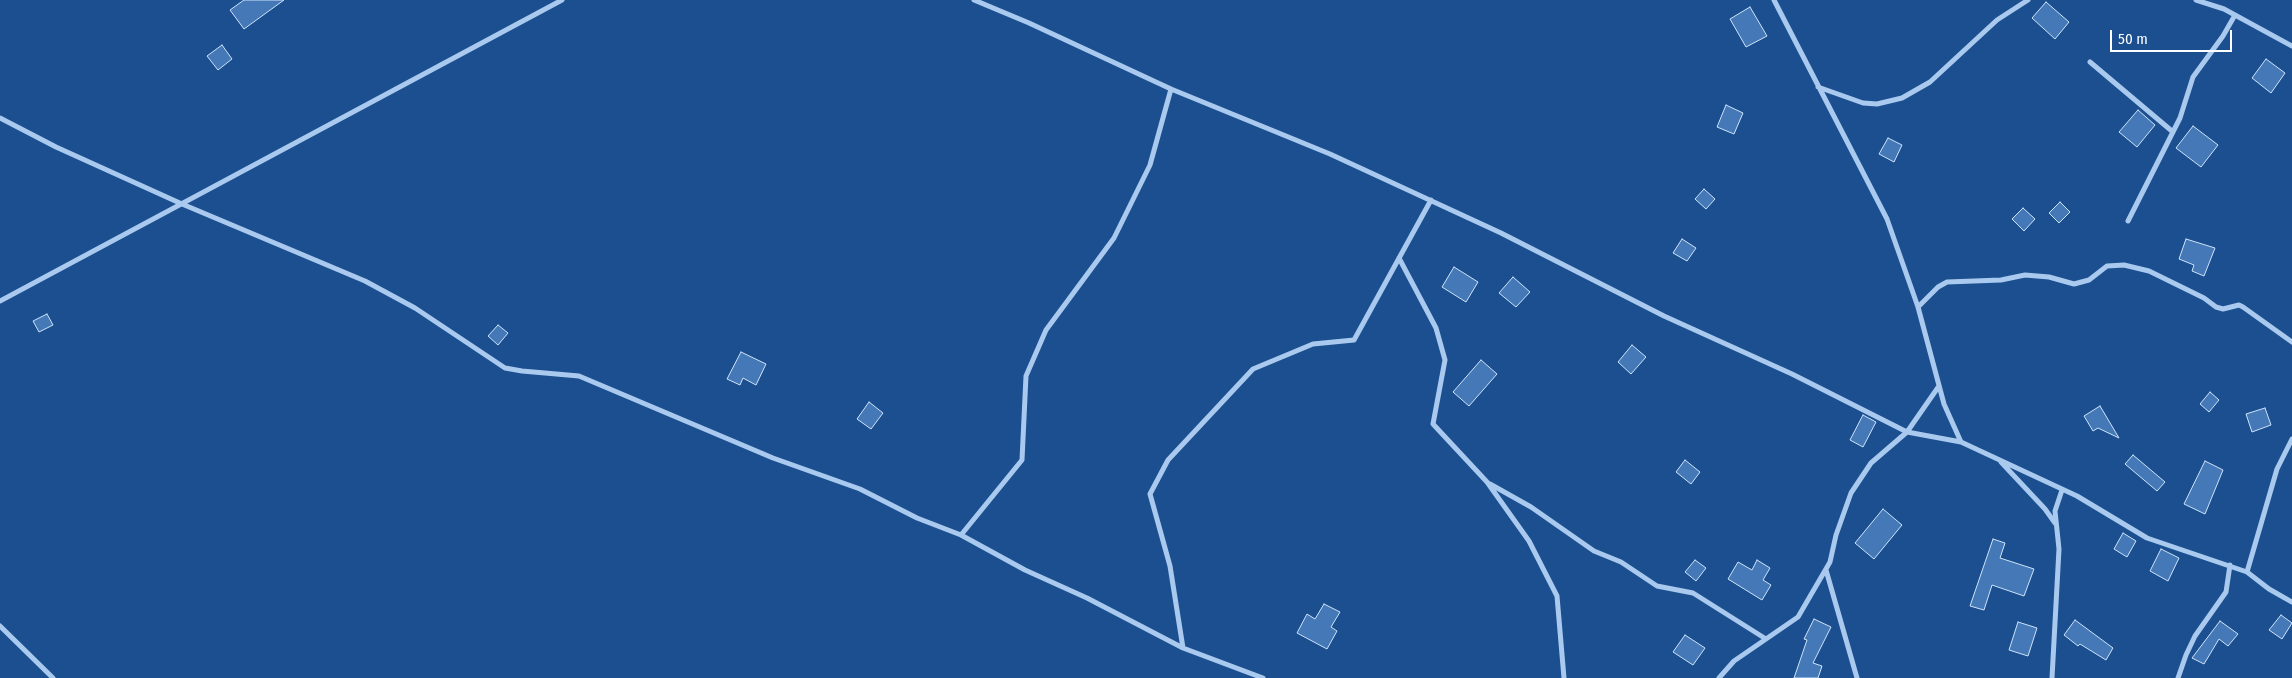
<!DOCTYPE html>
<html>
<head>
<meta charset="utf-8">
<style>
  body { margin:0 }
  #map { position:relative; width:2292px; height:678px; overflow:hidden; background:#1b4f8f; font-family:"Fira Sans Condensed",sans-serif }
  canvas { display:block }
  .scale { position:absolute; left:2110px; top:30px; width:122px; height:22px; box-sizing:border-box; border:2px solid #fff; border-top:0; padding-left:6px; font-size:15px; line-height:18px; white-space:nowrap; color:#fff; -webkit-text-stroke:4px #1b4f8f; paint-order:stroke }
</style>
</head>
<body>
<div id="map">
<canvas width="2292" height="678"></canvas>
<div class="scale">50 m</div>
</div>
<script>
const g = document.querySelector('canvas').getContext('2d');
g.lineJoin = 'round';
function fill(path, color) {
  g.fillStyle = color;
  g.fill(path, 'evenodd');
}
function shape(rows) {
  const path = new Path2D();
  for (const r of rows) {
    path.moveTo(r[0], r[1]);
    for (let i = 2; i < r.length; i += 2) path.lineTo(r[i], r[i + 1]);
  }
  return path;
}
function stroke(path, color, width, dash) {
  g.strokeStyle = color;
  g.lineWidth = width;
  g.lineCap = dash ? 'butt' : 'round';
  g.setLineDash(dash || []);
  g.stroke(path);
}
const building = shape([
  [244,0,284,0,244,29,230,10,244,0],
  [2046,2,2069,22,2055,39,2032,18,2046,2],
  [1750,7,1767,36,1746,47,1730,19,1750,7],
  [222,45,232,59,218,70,207,56,222,45],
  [2266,59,2285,73,2271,93,2252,78,2266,59],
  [1726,105,1743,113,1734,134,1717,127,1726,105],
  [2138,110,2155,125,2137,147,2119,132,2138,110],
  [2193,126,2218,145,2201,167,2176,148,2193,126],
  [1888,138,1902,145,1894,162,1879,154,1888,138],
  [1704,189,1715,199,1706,209,1695,199,1704,189],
  [2060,202,2070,212,2059,223,2049,213,2060,202],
  [2023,208,2035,219,2024,231,2012,219,2023,208],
  [1682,239,1696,248,1687,261,1673,253,1682,239],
  [2186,239,2215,248,2204,276,2192,271,2194,265,2179,259,2186,239],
  [1454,267,1478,282,1466,302,1442,287,1454,267],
  [1513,277,1530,292,1516,307,1499,293,1513,277],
  [47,314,53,325,39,332,33,321,47,314],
  [498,325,508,333,498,345,488,336,498,325],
  [1632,345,1646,357,1631,374,1618,362,1632,345],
  [741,352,766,364,756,385,743,378,740,385,727,379,741,352],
  [1481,360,1497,374,1469,406,1453,392,1481,360],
  [2210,392,2219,400,2209,412,2200,404,2210,392],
  [869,402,883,413,871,429,857,419,869,402],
  [2100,406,2119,438,2098,428,2093,431,2084,416,2100,406],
  [2265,408,2271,425,2252,432,2246,414,2265,408],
  [1863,415,1876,422,1863,447,1850,440,1863,415],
  [2133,455,2165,482,2157,491,2125,464,2133,455],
  [1685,460,1700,472,1691,484,1676,472,1685,460],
  [2205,461,2223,470,2205,514,2184,504,2205,461],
  [1883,509,1902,525,1874,559,1855,543,1883,509],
  [2123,533,2136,541,2127,557,2114,549,2123,533],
  [1993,539,2005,543,2000,558,2034,569,2024,596,1992,585,1984,610,1970,606,1993,539],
  [2161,549,2179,558,2168,581,2150,571,2161,549],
  [1695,560,1706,568,1696,581,1685,572,1695,560],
  [1757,560,1770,568,1763,580,1771,585,1762,600,1728,579,1738,562,1752,570,1757,560],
  [1324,604,1340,612,1331,627,1337,631,1327,649,1297,633,1307,614,1315,619,1324,604],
  [2281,615,2292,623,2282,639,2269,630,2281,615],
  [1814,619,1831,627,1813,663,1822,666,1818,678,1794,678,1807,640,1804,639,1814,619],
  [2075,620,2113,648,2106,660,2080,644,2078,646,2064,635,2075,620],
  [2220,621,2238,634,2228,646,2219,639,2204,664,2192,658,2220,621],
  [2018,622,2037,628,2028,656,2009,650,2018,622],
  [1685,635,1705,648,1693,665,1673,652,1685,635]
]);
fill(building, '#4478b7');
stroke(building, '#cfe3fa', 1);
stroke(shape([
  [974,0,1029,23,1171,89,1330,154,1501,233,1664,316,1792,374,1907,432,1961,442,2077,496,2147,538,2247,572,2269,589,2292,602],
  [1774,0,1887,219,1918,307,1944,404,1961,442],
  [2196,0,2224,9,2292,46],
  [2090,62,2173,132],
  [1818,87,1863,103,1877,104,1902,98,1930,82,1997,20,2028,0],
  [0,118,56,147,182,204,365,281,415,308,505,368,522,371,579,376,773,458,860,489,917,518,961,535,1025,570,1087,598,1183,648,1263,678],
  [2128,221,2180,118,2193,77,2223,36,2235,15],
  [1399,258,1436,328,1445,360,1433,424,1487,482,1529,541,1557,596,1564,678],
  [0,301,562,0],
  [1918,307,1938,287,1947,282,2001,280,2025,275,2049,277,2074,284,2089,280,2107,266,2124,265,2149,271,2204,298,2216,307,2223,309,2239,305,2243,307,2292,342],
  [2001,462,2045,509,2055,523],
  [1490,484,1531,507,1594,551,1621,562,1657,586,1693,593,1766,639],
  [961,535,1022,460,1026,376,1046,330,1114,238,1150,165,1171,89],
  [1826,570,1857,678],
  [2247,572,2277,469,2292,439],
  [0,626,53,678],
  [1183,648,1170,566,1150,494,1168,460,1253,369,1313,344,1354,340,1431,200],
  [1719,678,1734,661,1798,617,1830,562,1836,535,1851,493,1871,463,1907,432,1939,386],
  [2052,678,2059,549,2055,511,2062,490],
  [2178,678,2186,655,2195,636,2226,592,2230,565]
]), '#a9c9ee', 5);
</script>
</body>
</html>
